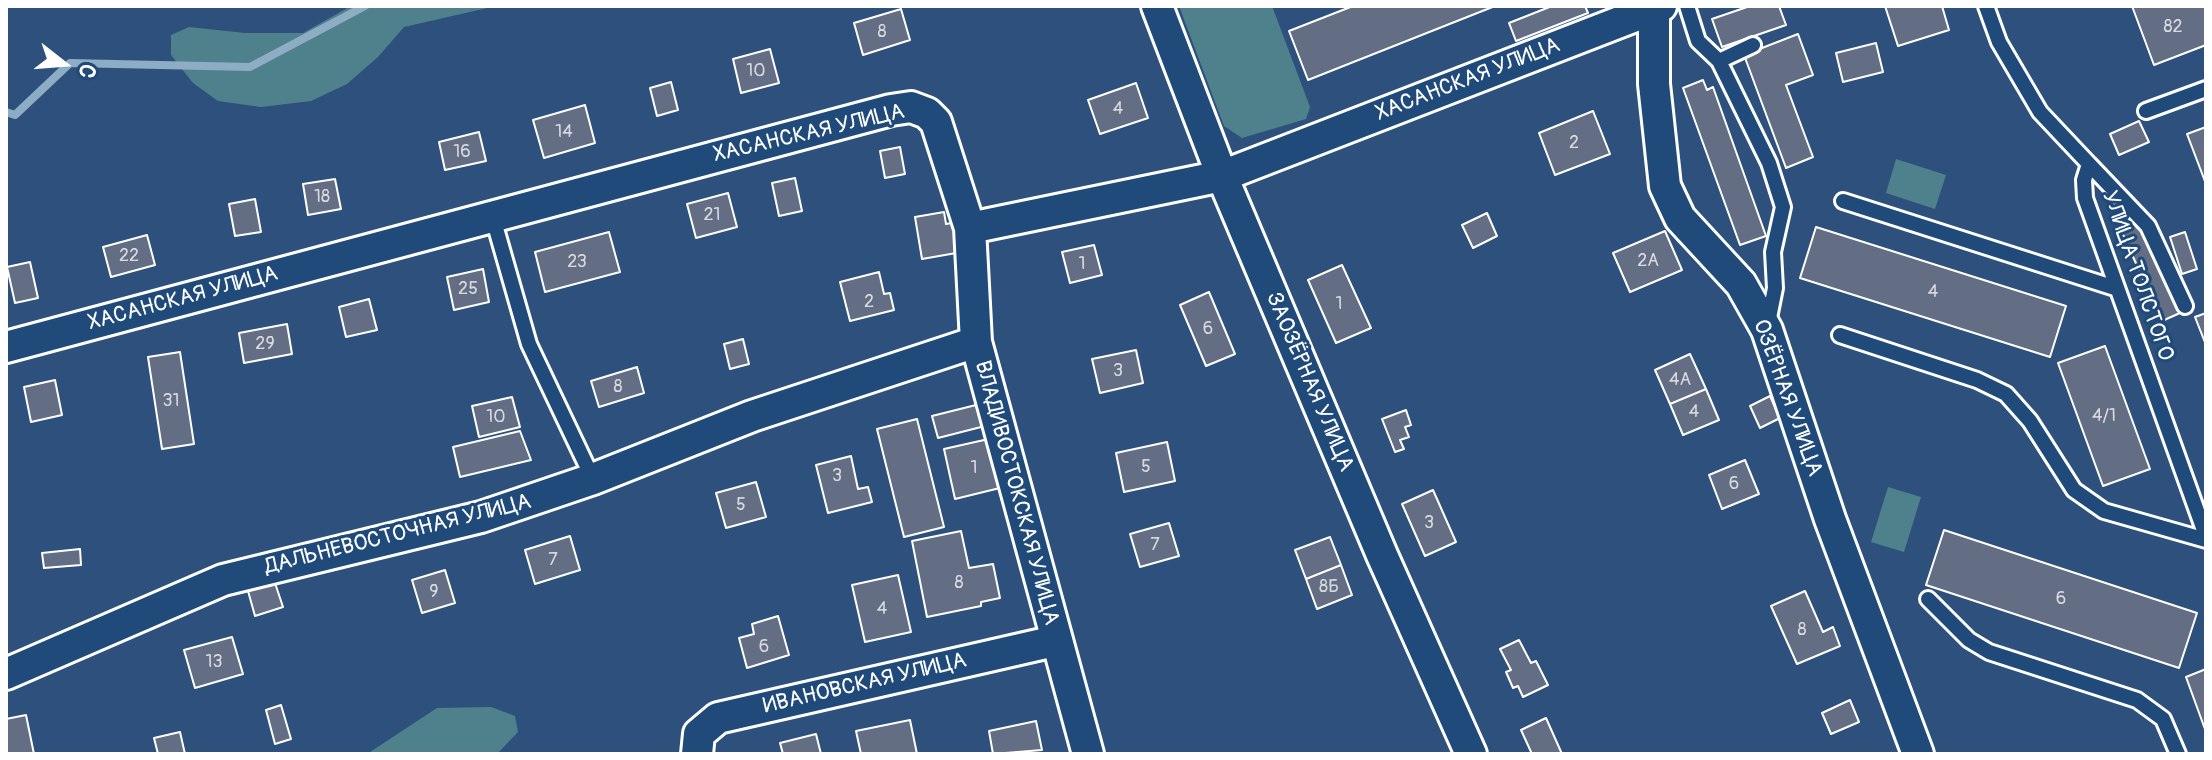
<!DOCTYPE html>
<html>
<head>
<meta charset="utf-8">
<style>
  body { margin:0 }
  #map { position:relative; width:2212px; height:760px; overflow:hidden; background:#2d517c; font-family:Pangolin,sans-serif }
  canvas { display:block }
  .frame { position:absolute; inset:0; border:8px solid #fff; pointer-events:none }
  .north { position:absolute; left:24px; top:24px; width:80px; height:80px; -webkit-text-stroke:6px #1f4a7a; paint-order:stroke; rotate:107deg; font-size:22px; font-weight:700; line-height:32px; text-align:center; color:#fff }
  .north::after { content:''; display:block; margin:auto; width:28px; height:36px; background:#fff; clip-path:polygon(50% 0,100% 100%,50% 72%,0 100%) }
</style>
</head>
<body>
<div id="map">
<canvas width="2212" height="760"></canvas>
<div class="frame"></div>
<div class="north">С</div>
</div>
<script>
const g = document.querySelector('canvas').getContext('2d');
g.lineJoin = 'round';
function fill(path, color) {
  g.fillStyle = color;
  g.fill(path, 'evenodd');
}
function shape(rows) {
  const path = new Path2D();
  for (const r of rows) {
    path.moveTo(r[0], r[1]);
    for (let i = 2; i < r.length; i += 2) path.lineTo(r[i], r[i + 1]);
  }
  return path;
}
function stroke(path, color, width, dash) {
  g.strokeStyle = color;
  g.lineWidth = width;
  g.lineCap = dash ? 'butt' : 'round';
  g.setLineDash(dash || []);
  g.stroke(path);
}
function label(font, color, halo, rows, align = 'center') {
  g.font = font + ' Pangolin,sans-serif';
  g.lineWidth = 6;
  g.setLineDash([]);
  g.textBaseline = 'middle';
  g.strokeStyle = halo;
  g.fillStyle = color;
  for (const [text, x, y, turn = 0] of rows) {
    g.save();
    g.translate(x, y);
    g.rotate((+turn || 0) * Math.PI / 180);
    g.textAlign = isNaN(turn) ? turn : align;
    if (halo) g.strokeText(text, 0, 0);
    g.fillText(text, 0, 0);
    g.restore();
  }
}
fill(shape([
  [351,6,496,6,404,27,378,57,347,84,311,101,261,107,218,101,193,83,171,55,171,35,189,27,245,33,303,33],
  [1179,6,1272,6,1310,107,1306,119,1242,138,1224,126],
  [1896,159,1946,175,1935,209,1886,193],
  [1888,487,1921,497,1904,552,1871,542],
  [491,707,515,716,518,732,497,754,367,754,437,708]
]), '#4f818c');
stroke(shape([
  [6,112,15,115,70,63,250,67,365,6]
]), '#8dadc5', 8);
const building = shape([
  [1353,6,1495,6,1308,80,1289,31,1353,6],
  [1552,6,1585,6,1588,13,1516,41,1509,23,1552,6],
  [1750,6,1779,6,1786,25,1722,47,1712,19,1750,6],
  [1885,6,1942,6,1949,30,1898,46,1885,6],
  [2132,6,2205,6,2206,45,2154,65,2132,6],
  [901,9,910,40,863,55,854,23,901,9],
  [1798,34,1813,75,1786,85,1813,157,1786,168,1744,55,1798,34],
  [1876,43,1883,72,1843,82,1836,53,1876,43],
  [770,49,779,83,741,93,733,59,770,49],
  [1703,80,1707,90,1713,87,1766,236,1740,245,1683,88,1703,80],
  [671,82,678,110,657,116,650,88,671,82],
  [1136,83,1148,118,1100,134,1088,100,1136,83],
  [585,105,595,143,544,158,533,120,585,105],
  [1593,111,1610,154,1555,175,1539,133,1593,111],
  [2139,121,2149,142,2119,155,2110,134,2139,121],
  [2206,127,2206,184,2187,134,2206,127],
  [479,132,486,161,445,170,439,142,479,132],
  [900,147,905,174,885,178,880,151,900,147],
  [795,178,802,211,779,216,772,183,795,178],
  [335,179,341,209,308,215,303,184,335,179],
  [728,193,737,227,696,238,687,204,728,193],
  [255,199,261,232,235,236,229,204,255,199],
  [944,212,946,224,957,222,962,252,922,259,915,217,944,212],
  [1487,213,1497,236,1473,248,1462,225,1487,213],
  [2138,220,2180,313,2162,321,2120,228,2138,220],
  [1816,227,2066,306,2050,357,1800,278,1816,227],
  [1665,231,1682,270,1630,292,1613,253,1665,231],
  [609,232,620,272,545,292,535,252,609,232],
  [2185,232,2197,269,2182,274,2170,237,2185,232],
  [147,235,155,265,111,277,103,247,147,235],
  [1094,245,1102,275,1070,283,1062,252,1094,245],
  [30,262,38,298,15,303,7,267,30,262],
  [1342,265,1371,328,1336,343,1308,280,1342,265],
  [483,269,489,302,454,310,447,277,483,269],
  [879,272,884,294,890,293,894,310,850,321,840,282,879,272],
  [1209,292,1235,354,1206,366,1180,305,1209,292],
  [369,299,377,330,346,337,339,307,369,299],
  [2206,313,2206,345,2195,317,2206,313],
  [287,324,292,354,244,363,239,333,287,324],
  [743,339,749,364,730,369,724,344,743,339],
  [2105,346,2150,469,2103,486,2058,363,2105,346],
  [1136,350,1143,383,1100,393,1092,359,1136,350],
  [180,352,194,444,162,449,148,357,180,352],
  [1690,354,1706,389,1670,404,1655,370,1690,354],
  [637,367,644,393,599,407,591,381,637,367],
  [55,380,62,415,31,422,24,387,55,380],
  [1706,389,1719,420,1683,435,1670,404,1706,389],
  [1770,396,1780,418,1760,428,1750,406,1770,396],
  [512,397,520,427,479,437,472,406,512,397],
  [980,404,985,426,938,438,932,416,980,404],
  [1406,410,1411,425,1405,427,1409,437,1400,440,1404,449,1395,452,1382,419,1406,410],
  [917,419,944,527,904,537,877,429,917,419],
  [520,431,531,460,460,477,453,447,520,431],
  [993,438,1004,487,955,499,944,449,993,438],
  [1167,442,1175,481,1124,492,1116,453,1167,442],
  [851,456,858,489,868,487,872,502,828,513,816,465,851,456],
  [1745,460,1759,494,1722,509,1709,475,1745,460],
  [756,482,766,517,726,528,716,493,756,482],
  [1433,490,1456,542,1425,556,1402,504,1433,490],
  [1169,523,1179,556,1140,567,1130,534,1169,523],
  [1944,530,2197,613,2179,668,1926,585,1944,530],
  [961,531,969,568,993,564,1000,598,981,602,981,606,927,617,912,541,961,531],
  [570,536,580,570,535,584,525,550,570,536],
  [1330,537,1341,565,1306,579,1295,550,1330,537],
  [80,549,81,565,44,568,42,553,80,549],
  [1341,565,1352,595,1317,609,1306,579,1341,565],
  [445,570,455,603,422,613,412,580,445,570],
  [898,575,911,632,865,642,852,585,898,575],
  [275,583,283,607,255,616,248,591,275,583],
  [1805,591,1823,632,1833,627,1840,646,1797,664,1771,606,1805,591],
  [778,616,789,655,747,668,739,638,754,634,752,624,778,616],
  [232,637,243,674,195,688,184,650,232,637],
  [1519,640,1531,663,1536,661,1548,685,1523,697,1518,686,1513,688,1506,672,1511,670,1500,649,1519,640],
  [2206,669,2206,732,2186,677,2206,669],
  [1850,700,1859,722,1831,734,1822,713,1850,700],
  [281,705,291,739,275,744,266,710,281,705],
  [26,715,34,754,6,754,6,719,26,715],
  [1546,718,1562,754,1532,754,1521,730,1546,718],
  [910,720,917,754,861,754,856,731,910,720],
  [1036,721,1042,750,993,754,989,731,1036,721],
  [180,732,185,754,158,754,154,738,180,732],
  [816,734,821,754,783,754,780,743,816,734]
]);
fill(building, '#636d83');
stroke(building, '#fff', 2);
const lane = shape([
  [1687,6,1698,41,1719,61,1769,163,1783,207,1773,252,1775,288,1768,323],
  [1986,6,1999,42,2040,112,2089,164,2084,180,2085,198,2206,536],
  [1719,61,1753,45],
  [2146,111,2206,89],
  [2089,164,2148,226,2185,306],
  [1843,201,2115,288],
  [493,218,529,344,593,479],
  [1840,335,1977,380,2006,394,2030,421,2074,490,2104,511,2206,540],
  [1928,599,1969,640,1989,652,2137,700,2163,719,2178,754]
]);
const street = shape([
  [1157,6,1222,176,1382,555,1471,754],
  [1654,8,1654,84,1665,186,1680,218,1741,284,1767,330,1830,519,1918,754],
  [970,228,1222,176,1661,6],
  [6,347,891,110,911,107,927,113,936,122,970,228,976,342,1088,754],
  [6,674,223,580,481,517,593,479,752,416,976,342],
  [697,754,699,734,718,718,1055,641]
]);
stroke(lane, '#fff', 20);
stroke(street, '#fff', 36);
stroke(lane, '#1f4a7a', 14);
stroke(street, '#1f4a7a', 30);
label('18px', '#d8dae0', null, [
  ["82",2173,27],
  ["8",882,32],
  ["10",756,71],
  ["4",1118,109],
  ["14",564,132],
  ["2",1574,143],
  ["16",462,152],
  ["18",322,197],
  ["21",712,215],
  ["22",129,256],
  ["2А",1648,261],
  ["23",577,262],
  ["1",1082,264],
  ["25",468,289],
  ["4",1933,292],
  ["2",869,302],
  ["1",1339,304],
  ["6",1208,329],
  ["29",265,344],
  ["3",1118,371],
  ["4А",1680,380],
  ["8",618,387],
  ["31",171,401],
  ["4",1694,412],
  ["4/1",2104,416],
  ["10",496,417],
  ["5",1146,467],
  ["1",974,468],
  ["3",837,476],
  ["6",1734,484],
  ["5",741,505],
  ["3",1429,523],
  ["7",1155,545],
  ["7",553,560],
  ["8",959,583],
  ["8Б",1329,587],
  ["9",434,592],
  ["6",2061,599],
  ["4",882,609],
  ["8",1802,630],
  ["6",764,647],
  ["13",214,662]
]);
label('22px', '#fff', '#1f4a7a', [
  ["ХАСАНСКАЯ УЛИЦА",1468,80,-21],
  ["ХАСАНСКАЯ УЛИЦА",809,134,-13],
  ["УЛИЦА ТОЛСТОГО",2137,276,71],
  ["ХАСАНСКАЯ УЛИЦА",183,299,-15],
  ["ЗАОЗЁРНАЯ УЛИЦА",1309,382,67],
  ["ОЗЁРНАЯ УЛИЦА",1787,398,70],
  ["ВЛАДИВОСТОКСКАЯ УЛИЦА",1016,493,75],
  ["ДАЛЬНЕВОСТОЧНАЯ УЛИЦА",398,535,-14],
  ["ИВАНОВСКАЯ УЛИЦА",865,684,-13]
]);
</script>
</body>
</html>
